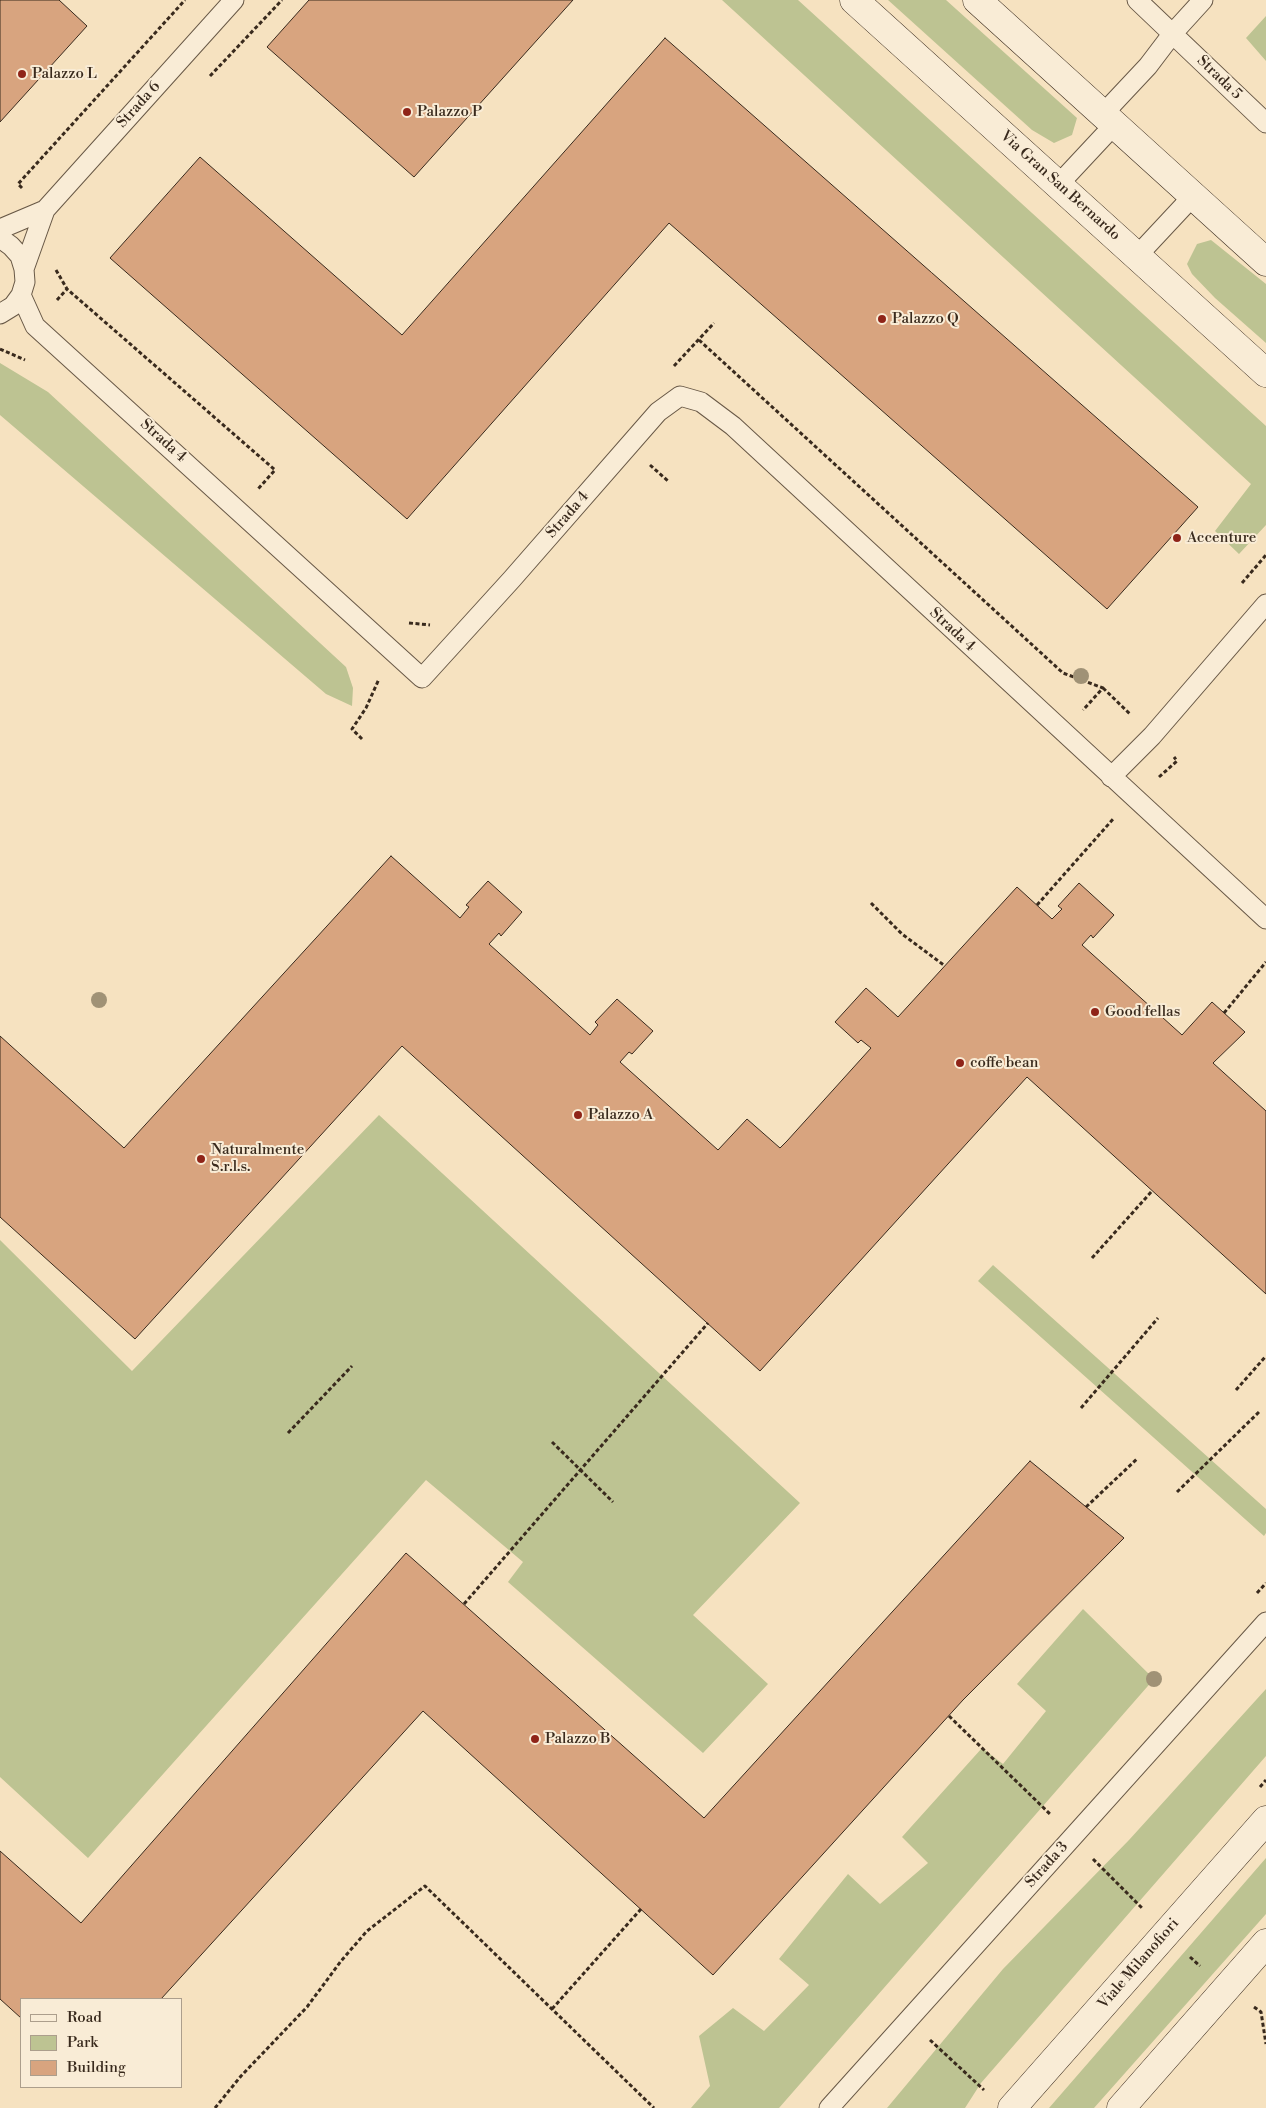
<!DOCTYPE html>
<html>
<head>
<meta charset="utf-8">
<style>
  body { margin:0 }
  #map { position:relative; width:1266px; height:2108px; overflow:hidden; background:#f6e2c0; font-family:"Libre Bodoni",serif }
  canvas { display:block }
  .legend { position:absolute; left:20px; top:1998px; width:162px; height:90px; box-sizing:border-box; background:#f9ecd6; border:1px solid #ac9e8c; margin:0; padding:6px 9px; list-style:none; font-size:15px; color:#392a1d }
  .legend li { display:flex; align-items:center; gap:10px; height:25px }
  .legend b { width:25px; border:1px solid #ac9e8c }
</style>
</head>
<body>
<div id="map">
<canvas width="1266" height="2108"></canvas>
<ul class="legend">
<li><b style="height:6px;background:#f9ecd6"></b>Road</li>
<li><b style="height:14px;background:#bdc392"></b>Park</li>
<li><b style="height:14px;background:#d8a47f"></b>Building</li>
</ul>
</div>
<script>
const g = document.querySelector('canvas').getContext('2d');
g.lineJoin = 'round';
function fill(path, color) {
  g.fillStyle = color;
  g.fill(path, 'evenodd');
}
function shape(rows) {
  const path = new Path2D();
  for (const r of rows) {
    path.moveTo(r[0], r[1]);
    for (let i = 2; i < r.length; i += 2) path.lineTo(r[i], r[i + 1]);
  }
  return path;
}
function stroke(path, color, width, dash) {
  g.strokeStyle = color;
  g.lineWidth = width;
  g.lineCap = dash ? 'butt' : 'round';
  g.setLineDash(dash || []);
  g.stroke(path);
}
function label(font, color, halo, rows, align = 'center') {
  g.font = font + ' "Libre Bodoni",serif';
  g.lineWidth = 4;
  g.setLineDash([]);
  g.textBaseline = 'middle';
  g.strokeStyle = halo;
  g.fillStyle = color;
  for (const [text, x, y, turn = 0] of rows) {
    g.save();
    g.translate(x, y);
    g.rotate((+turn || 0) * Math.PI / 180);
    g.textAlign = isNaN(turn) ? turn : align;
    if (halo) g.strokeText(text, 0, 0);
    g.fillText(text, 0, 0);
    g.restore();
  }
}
fill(shape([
  [722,0,798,0,1266,426,1266,525,1239,554,1215,531,1251,484],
  [888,0,946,0,1077,118,1072,135,1054,143,1032,130],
  [1266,16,1266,61,1246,38],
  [1211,240,1266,284,1266,343,1215,298,1192,274,1187,264,1197,244],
  [0,363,48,392,346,667,353,688,352,706,326,694,0,415],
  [379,1115,800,1503,693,1615,768,1684,703,1753,508,1582,523,1562,426,1480,88,1858,0,1777,0,1240,132,1371],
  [993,1265,1266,1509,1266,1533,1264,1536,978,1281],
  [1083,1609,1154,1679,779,2108,691,2108,710,2086,699,2036,733,2008,764,2031,809,1985,779,1959,848,1874,880,1904,928,1863,902,1837,982,1748,1003,1764,1046,1711,1017,1684],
  [1266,1689,1266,1756,981,2083,965,2108,887,2108,1003,1969,1129,1840],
  [1266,1858,1266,1914,1094,2108,1049,2108]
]), '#bdc392');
const building = shape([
  [0,0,59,0,87,26,0,122,0,0],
  [309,0,573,0,414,177,267,47,309,0],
  [665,38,1198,507,1107,609,669,223,407,519,110,258,200,157,402,335,665,38],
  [391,856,460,918,469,907,466,905,488,881,522,912,501,936,499,933,489,944,590,1035,598,1025,595,1022,617,999,653,1031,632,1054,629,1052,620,1062,718,1150,747,1119,780,1148,787,1141,871,1048,861,1040,858,1043,835,1022,866,988,898,1017,1017,887,1052,919,1062,909,1058,906,1079,883,1114,915,1093,938,1091,935,1082,945,1182,1035,1212,1002,1245,1032,1213,1063,1266,1111,1266,1294,1027,1077,760,1371,402,1046,135,1339,0,1217,0,1036,124,1148,391,856],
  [1030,1461,1124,1538,963,1700,713,1975,423,1711,161,1999,21,1999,21,2018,0,1999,0,1851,81,1923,406,1553,704,1818,1030,1461]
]);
fill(building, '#d8a47f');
stroke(building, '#392a1d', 1);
const lane = shape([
  [1137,0,1266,123],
  [1103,114,1148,66,1173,33,1203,0],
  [1058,185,1114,125],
  [0,229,45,210],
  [0,238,11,246,20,256,24,269,25,282,21,295,13,306,0,314],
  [1137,256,1193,196],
  [24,269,45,210,234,0],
  [21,295,35,326,422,678,512,579,658,412,680,396,701,402,733,426,1266,919],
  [1111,777,1152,736,1266,604],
  [829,2108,1266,1622]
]);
const secondary = shape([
  [854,0,1266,373],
  [977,0,1266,262],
  [1012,2108,1266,1820],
  [1121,2108,1266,1943]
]);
stroke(lane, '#685846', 21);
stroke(secondary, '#392a1d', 29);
stroke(shape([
  [210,76,282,0],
  [22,188,18,184,185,0],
  [56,270,67,289,275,470,258,489],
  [57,300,67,289],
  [699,340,1063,673,1103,688,1083,710],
  [0,349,25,360],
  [674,366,714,323],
  [650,465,668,481],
  [1242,583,1266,555],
  [409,623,430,625],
  [1103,688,1130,714],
  [362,739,352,729,366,708,379,679],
  [1159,777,1177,761,1174,757],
  [871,903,902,934,945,966],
  [1037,905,1114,818],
  [1224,1013,1266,962],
  [1092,1258,1152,1191],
  [1236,1390,1266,1356],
  [1081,1408,1158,1318],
  [288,1433,352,1366],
  [552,1442,613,1502],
  [1177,1492,1260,1411],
  [1086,1507,1138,1458],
  [1257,1593,1266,1583],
  [464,1604,708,1323],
  [949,1716,1051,1815],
  [1260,1787,1266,1780],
  [1093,1859,1143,1909],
  [1190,1957,1200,1966],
  [1254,2007,1261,2012,1266,2044],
  [552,2009,641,1909],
  [930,2040,984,2090],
  [215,2108,241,2076,307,2007,341,1961,367,1931,425,1886,654,2108]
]), '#392a1d', 3, [4, 2.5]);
stroke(lane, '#f9ecd6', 19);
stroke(secondary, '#f9ecd6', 28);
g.fillStyle = '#a09276';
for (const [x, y] of [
  [1081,676],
  [99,1000],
  [1154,1679]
]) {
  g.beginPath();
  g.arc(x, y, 8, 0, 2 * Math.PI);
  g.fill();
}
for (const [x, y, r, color] of [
  [22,74,5,"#8f2418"],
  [407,112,5,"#8f2418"],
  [882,319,5,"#8f2418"],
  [1177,538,5,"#8f2418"],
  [1095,1012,5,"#8f2418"],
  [960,1063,5,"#8f2418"],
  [578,1115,5,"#8f2418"],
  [201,1159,5,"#8f2418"],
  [535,1739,5,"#8f2418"]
]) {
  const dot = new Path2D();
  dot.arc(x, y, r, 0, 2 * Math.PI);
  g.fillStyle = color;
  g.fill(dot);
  stroke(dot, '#f9ecd6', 2);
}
label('15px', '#392a1d', '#f9ecd6', [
  ["Palazzo L",32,74],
  ["Palazzo P",417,112],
  ["Palazzo Q",892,319],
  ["Accenture",1187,538],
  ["Good fellas",1105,1012],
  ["coffe bean",970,1063],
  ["Palazzo A",588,1115],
  ["Naturalmente",211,1150],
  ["S.r.l.s.",211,1167],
  ["Palazzo B",545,1739]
], 'left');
label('15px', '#392a1d', '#f9ecd6', [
  ["Strada 5",1219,78,44],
  ["Strada 6",139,105,-48],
  ["Via Gran San Bernardo",1060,186,42],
  ["Strada 4",163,441,42],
  ["Strada 4",568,515,-49],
  ["Strada 4",952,630,43],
  ["Strada 3",1047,1865,-48],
  ["Viale Milanofiori",1139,1964,-49]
]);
</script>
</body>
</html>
